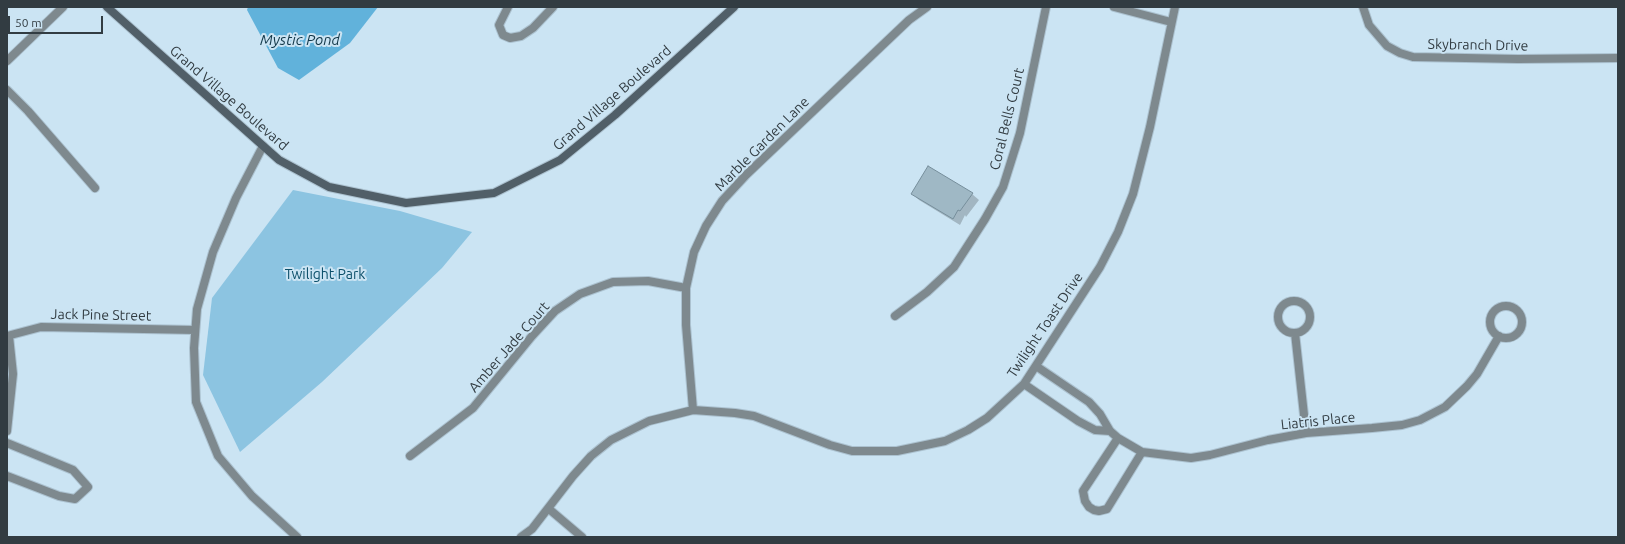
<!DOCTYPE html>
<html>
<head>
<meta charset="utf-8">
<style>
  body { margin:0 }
  #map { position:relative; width:1625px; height:544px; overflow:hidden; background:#cbe4f3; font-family:Ubuntu,sans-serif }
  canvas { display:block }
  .frame { position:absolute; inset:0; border:8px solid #323c42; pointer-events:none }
  .scale { position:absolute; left:8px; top:16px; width:95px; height:18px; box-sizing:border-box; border:2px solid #323c42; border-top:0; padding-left:5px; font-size:12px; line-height:14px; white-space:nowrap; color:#323c42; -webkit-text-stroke:3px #cbe4f3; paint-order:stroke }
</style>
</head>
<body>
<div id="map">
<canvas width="1625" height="544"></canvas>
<div class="frame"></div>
<div class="scale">50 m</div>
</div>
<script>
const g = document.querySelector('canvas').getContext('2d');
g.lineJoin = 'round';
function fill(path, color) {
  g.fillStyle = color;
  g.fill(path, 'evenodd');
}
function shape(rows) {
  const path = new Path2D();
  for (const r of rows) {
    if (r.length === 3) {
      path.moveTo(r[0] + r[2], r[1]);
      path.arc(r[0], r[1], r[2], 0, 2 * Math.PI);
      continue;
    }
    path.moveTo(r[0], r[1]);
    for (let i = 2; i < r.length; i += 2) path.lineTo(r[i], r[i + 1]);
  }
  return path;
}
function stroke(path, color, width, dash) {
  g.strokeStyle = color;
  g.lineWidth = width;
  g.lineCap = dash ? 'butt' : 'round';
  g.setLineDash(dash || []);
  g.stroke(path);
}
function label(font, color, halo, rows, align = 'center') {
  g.font = font + ' Ubuntu,sans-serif';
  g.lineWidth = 4;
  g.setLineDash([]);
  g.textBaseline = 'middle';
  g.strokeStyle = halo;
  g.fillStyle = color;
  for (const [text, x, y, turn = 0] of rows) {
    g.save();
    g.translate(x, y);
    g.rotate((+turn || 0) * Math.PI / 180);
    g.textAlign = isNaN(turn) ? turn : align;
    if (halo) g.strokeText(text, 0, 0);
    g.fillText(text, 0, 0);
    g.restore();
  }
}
fill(shape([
  [293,190,400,211,472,232,442,268,322,382,240,452,203,375,212,298]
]), '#8cc4e1');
fill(shape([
  [248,7,378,7,350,43,299,80,278,68,247,10]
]), '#61b2db');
fill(shape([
  [912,193,972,194,979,200,966,217,965,215,960,225,919,200]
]), '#0003');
const building = shape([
  [928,166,973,193,960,211,958,210,953,219,911,194,928,166]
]);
fill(building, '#9fb8c5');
stroke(building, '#768e9b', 1);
const street = shape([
  [508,7,499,25,503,35,510,38,521,36,533,28,553,7],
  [1114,7,1171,22],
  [1363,7,1369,25,1387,46,1400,53,1413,57,1518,59,1618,58],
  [7,61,63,7],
  [7,90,28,111,95,188],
  [263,146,236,198,213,252,197,309,194,348,196,402,218,456,252,496,297,537],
  [1294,317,16],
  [1506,322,16],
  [895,316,927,292,954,267,985,219,1003,187,1020,133,1046,7],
  [1295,333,1306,433],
  [7,336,41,327,195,330],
  [1036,366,1089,402,1100,414,1110,431,1118,438,1142,452,1191,458,1210,455,1268,440,1306,433,1372,428,1402,425,1420,420,1445,407,1467,386,1477,374,1499,336],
  [1024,384,1078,421,1095,430,1110,431],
  [693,410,686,325,686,288,694,252,706,226,722,201,746,175,909,20,927,7],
  [7,431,13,374,9,336],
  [1118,438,1083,491,1085,501,1089,507,1094,510,1099,511,1107,509,1142,452],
  [7,443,73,470,88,487,75,499,59,496,7,476],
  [410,456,473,408,532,336,555,311,580,294,613,282,648,281,686,288],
  [549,509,582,537],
  [521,537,532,529,573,476,591,456,611,440,649,421,693,410,735,413,754,416,830,445,852,451,897,451,945,441,968,430,987,418,1024,384,1100,267,1118,232,1133,194,1150,127,1175,7]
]);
const secondary = shape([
  [107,7,279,160,329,187,406,203,494,193,560,160,615,115,734,7]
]);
stroke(street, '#acc2d0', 10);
stroke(secondary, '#acc2d0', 10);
stroke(street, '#7e898e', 8);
stroke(secondary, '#515f68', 8);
label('14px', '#323c42', '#cbe4f3', [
  ["Skybranch Drive",1478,45,1],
  ["Grand Village Boulevard",229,98,41],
  ["Grand Village Boulevard",612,98,-41],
  ["Coral Bells Court",1007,119,-76],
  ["Marble Garden Lane",762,144,-45],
  ["Jack Pine Street",101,315,1],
  ["Twilight Toast Drive",1045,325,-56],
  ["Amber Jade Court",509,347,-49],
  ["Liatris Place",1318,421,-6]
]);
label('14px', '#0b4f6a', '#cbe4f3', [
  ["Twilight Park",325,274]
]);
label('italic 15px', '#133849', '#cbe4f3', [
  ["Mystic Pond",300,40]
]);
</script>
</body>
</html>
